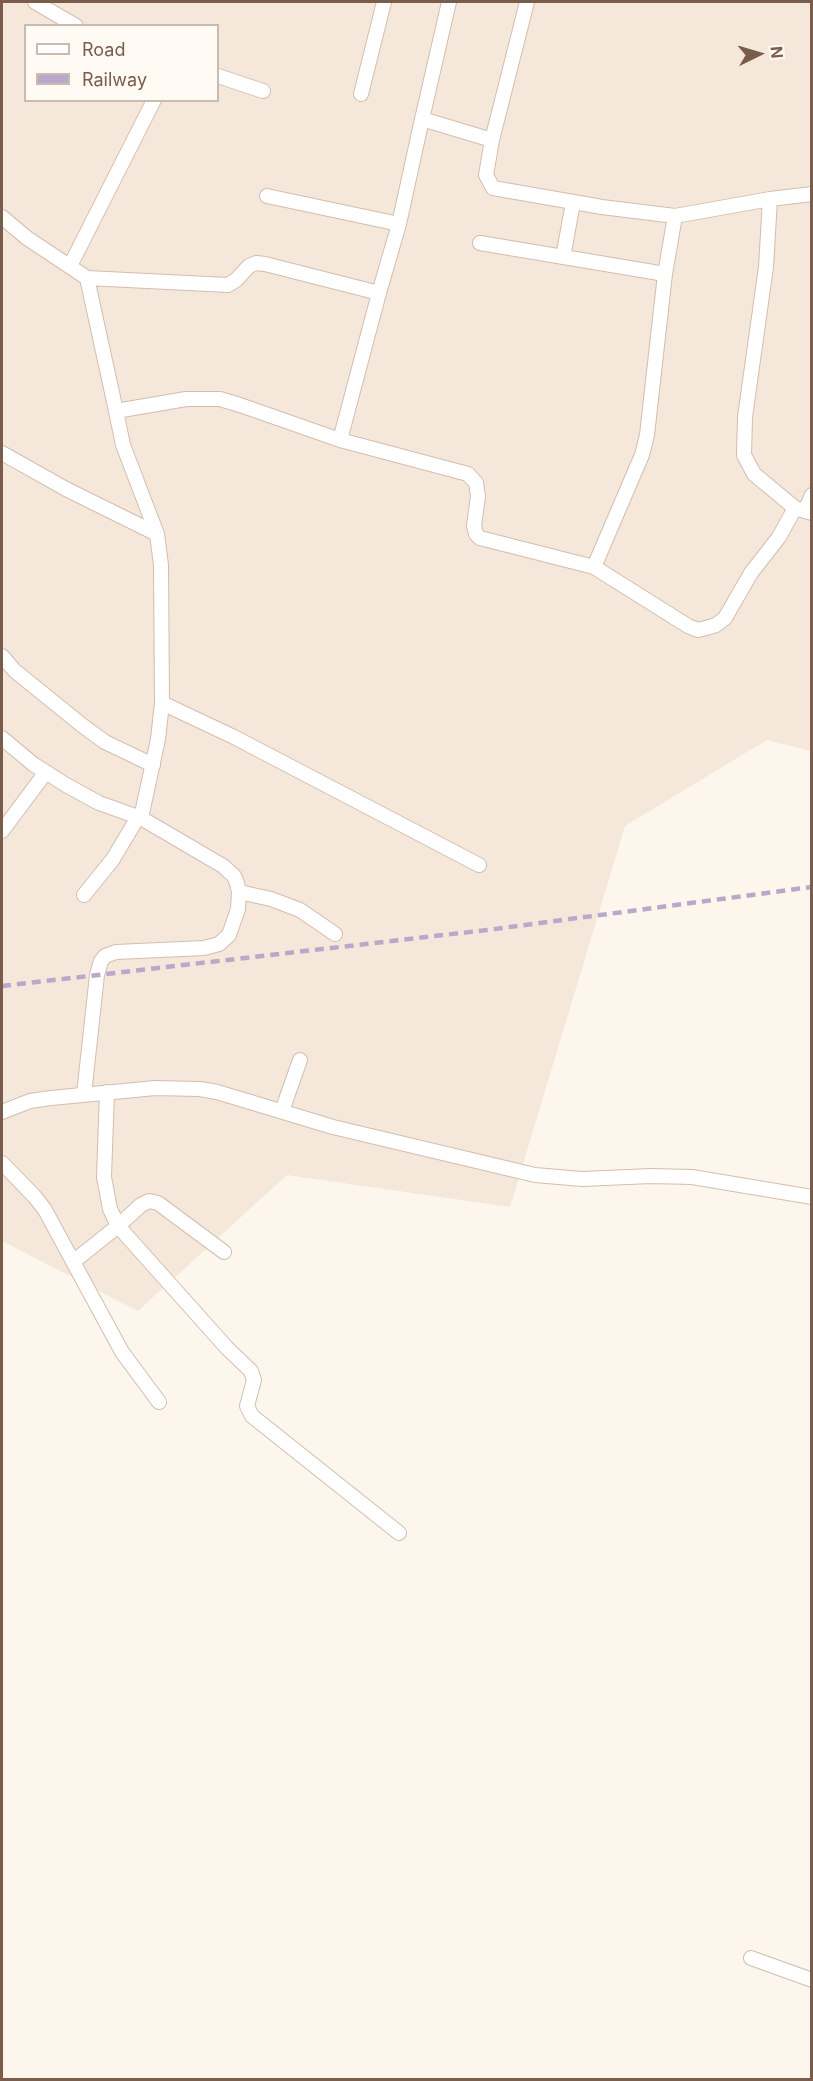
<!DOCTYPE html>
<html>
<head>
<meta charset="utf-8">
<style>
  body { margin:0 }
  #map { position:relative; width:813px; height:2081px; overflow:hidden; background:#fdf6ec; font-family:Inter,sans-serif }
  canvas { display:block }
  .frame { position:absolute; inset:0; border:3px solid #7a5c4d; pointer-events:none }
  .legend { position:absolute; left:24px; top:24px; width:195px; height:78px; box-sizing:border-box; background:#fffaf3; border:2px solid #cabbb1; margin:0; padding:8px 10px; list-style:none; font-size:18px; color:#7a5c4d }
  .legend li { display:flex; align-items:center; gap:12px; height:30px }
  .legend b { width:30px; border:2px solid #cabbb1 }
  .north { position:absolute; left:729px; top:24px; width:60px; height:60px; -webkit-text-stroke:4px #fffaf3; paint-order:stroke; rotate:85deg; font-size:16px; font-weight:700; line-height:24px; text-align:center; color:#7a5c4d }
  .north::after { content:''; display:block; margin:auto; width:21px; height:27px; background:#7a5c4d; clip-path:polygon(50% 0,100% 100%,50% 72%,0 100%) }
</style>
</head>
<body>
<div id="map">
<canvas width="813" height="2081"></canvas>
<div class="frame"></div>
<ul class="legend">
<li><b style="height:8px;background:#fff"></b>Road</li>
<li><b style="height:8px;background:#b9a8c9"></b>Railway</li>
</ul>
<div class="north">N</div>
</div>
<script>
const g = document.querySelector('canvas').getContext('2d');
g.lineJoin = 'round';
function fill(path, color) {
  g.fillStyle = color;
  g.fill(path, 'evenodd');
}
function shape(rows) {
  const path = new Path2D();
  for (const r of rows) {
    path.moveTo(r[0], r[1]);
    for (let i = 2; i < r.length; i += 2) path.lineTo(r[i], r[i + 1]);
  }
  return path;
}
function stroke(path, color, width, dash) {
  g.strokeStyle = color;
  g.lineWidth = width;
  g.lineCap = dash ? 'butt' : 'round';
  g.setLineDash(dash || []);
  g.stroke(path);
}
fill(shape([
  [2,2,811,2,811,751,767,740,625,826,510,1207,287,1175,138,1311,2,1241],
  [26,26,218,26,218,100,26,100]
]), '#f5e8da');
const minor = shape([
  [35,2,76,26],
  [449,2,422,119,492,140],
  [527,2,492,140,486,175,493,188,602,207,675,216,770,199,812,194],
  [218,76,263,91],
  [361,94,384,2],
  [267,196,399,224],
  [770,199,766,267,745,417,744,455,754,474,795,508,812,513],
  [675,216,665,274,647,435,642,455,594,567,688,626,698,630,706,628,716,625,725,618,751,573,779,537,795,508],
  [2,217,27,238,87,278,228,285,236,280,249,266,256,263,265,264,379,293,399,224,422,119],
  [480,243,665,274],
  [563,257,573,203],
  [70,266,154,100],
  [87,278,116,411,186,399,220,399,240,405,340,440,379,293],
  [116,411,123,445,157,534,161,565,162,703,158,739,141,818],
  [340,440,468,474,476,483,478,496,474,526,476,534,480,538,594,567],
  [2,453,66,489,157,534],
  [805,511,812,495],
  [2,656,15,671,83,726,105,742,153,765],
  [162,703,234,737,479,865],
  [2,738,33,764,66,785,99,803,141,818,223,866,234,876,237,883,239,892,238,909,229,935,219,944,204,948,116,952,105,956,101,961,97,975,84,1094],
  [2,831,46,772],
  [239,892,271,899,300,910,335,934],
  [84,895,113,859,138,817],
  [107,1092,104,1177,110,1209,118,1226,227,1348,251,1371,254,1380,247,1406,252,1416,399,1533],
  [282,1111,300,1060],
  [2,1112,30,1101,51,1098,155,1088,200,1089,217,1092,333,1127,535,1175,582,1179,651,1176,692,1177,812,1197],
  [2,1163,35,1197,45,1210,122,1352,159,1402],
  [73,1262,118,1226,141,1205,149,1201,158,1203,224,1252],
  [751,1958,812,1980]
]);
stroke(minor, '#d1beb0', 16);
stroke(minor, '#fff', 14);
stroke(shape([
  [2,986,487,930,812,887]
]), '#b9a8c9', 4.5, [9, 6]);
</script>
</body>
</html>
